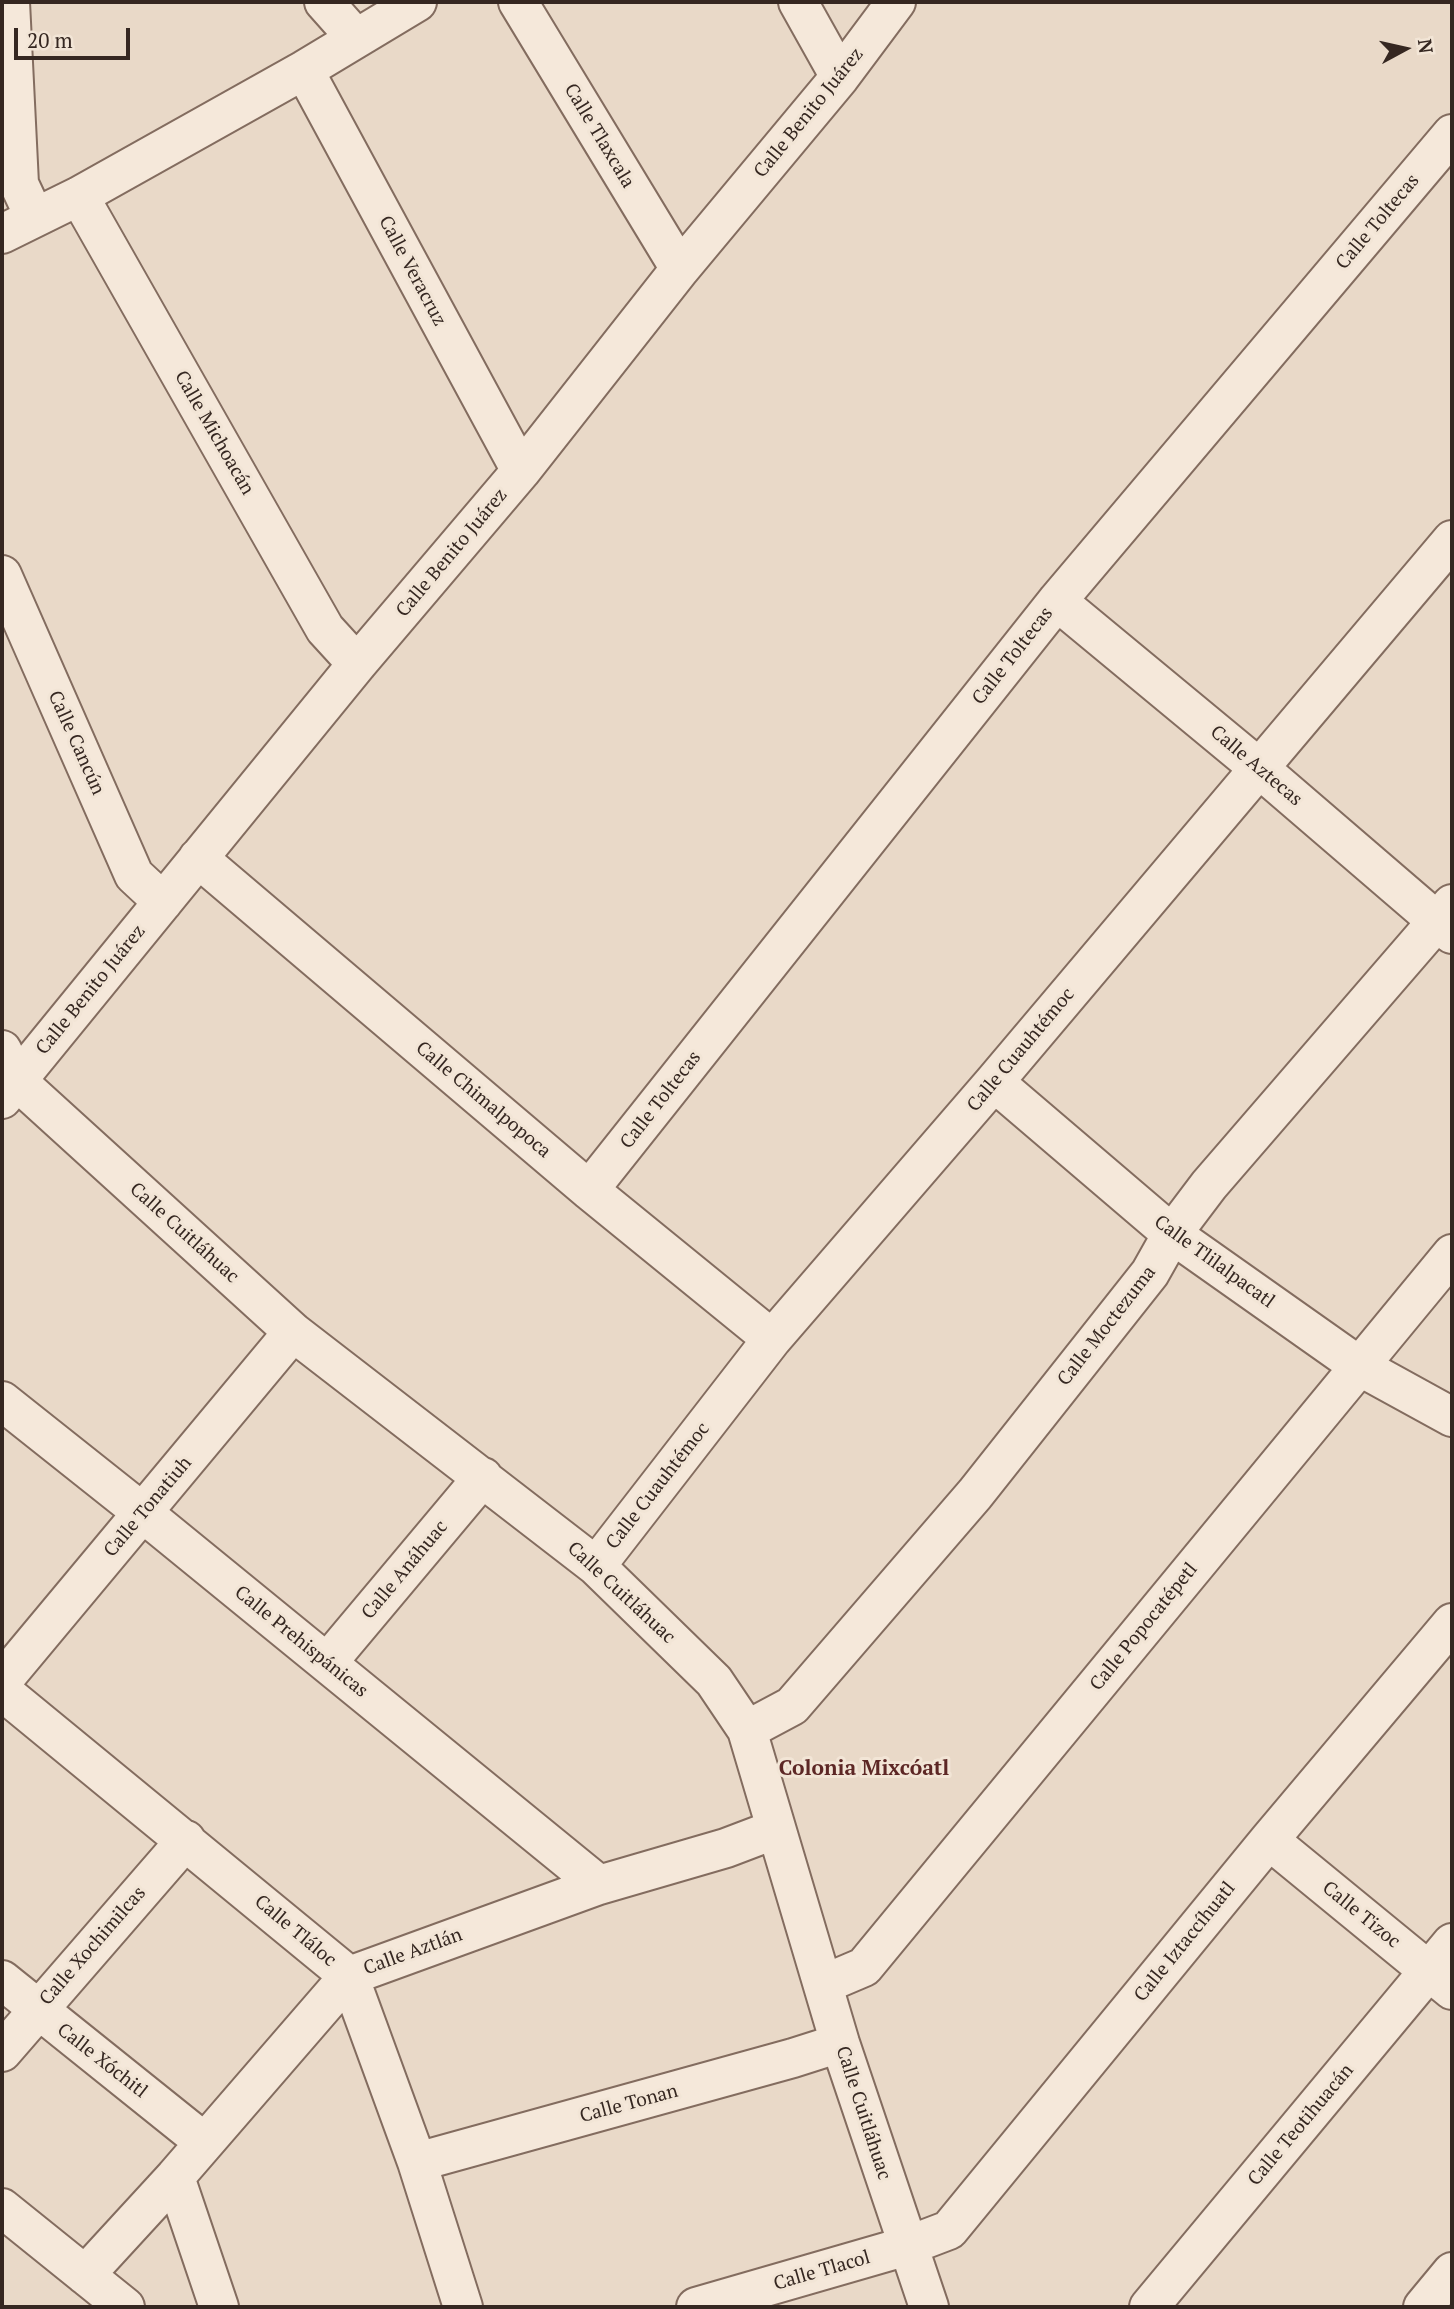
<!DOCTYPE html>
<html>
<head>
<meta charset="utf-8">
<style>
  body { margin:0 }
  #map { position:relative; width:1454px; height:2309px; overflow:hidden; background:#e9d9c8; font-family:"PT Serif",serif }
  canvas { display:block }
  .frame { position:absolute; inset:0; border:4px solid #352721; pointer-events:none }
  .north { position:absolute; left:1370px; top:14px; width:70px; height:70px; -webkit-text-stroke:5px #f2e5d6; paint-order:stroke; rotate:82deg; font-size:19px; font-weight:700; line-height:28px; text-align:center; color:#352721 }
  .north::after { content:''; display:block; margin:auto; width:24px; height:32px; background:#352721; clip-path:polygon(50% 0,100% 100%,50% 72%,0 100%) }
  .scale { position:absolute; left:14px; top:28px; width:116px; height:32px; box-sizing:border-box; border:4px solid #352721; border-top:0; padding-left:9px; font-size:21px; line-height:24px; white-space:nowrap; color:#352721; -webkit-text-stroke:5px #f2e5d6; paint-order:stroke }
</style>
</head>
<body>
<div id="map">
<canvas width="1454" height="2309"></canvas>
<div class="frame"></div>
<div class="north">N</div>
<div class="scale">20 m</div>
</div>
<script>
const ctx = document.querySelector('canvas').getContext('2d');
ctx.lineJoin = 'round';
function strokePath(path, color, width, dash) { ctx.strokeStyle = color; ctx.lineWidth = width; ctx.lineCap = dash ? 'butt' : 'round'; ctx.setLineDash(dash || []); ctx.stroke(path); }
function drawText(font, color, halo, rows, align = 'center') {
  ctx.font = font + ' "PT Serif",serif'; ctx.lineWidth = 6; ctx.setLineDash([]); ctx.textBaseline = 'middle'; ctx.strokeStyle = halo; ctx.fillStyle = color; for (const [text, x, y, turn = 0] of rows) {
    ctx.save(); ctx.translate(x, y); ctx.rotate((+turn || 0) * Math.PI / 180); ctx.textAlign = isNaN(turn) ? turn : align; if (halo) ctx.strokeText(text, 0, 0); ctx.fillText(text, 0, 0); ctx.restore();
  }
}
const minor = new Path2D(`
  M10,2L19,184L34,216
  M324,2L356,38
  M518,2L680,269
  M798,2L840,77
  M304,70L521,471
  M79,196L325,629L357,664
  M2,234L79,196L304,70L417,2
  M2,575L134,875L163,902
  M1057,601L1260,769L1452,934
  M198,858L589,1190L772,1339
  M2,1050L17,1081L293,1332L596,1566L714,1681L747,1730L840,2043L929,2307
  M994,1082L1172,1234L1359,1366L1452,1417
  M2,1099L357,664L521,471L680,269L840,77L896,2
  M589,1190L1057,601L1452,134
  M2,1401L143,1513L599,1885
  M596,1566L772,1339L994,1082L1452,540
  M327,1663L483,1477
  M2,1681L293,1332
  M2,1691L349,1976L417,2162L463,2307
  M747,1730L792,1706L975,1494L1150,1273L1172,1234L1209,1185L1452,904
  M1269,1840L1452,1990
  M2,1980L204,2142
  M824,1984L864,1967L1452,1254
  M2,2052L186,1840
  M417,2162L793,2058L840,2043
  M175,2177L219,2307
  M2,2208L125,2307
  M85,2275L175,2177L349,1976L599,1885L726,1848L776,1829
  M696,2307L907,2246L949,2230L1269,1840L1452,1623
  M1149,2307L1452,1943
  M1423,2307L1452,2272`);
strokePath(minor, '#836c5f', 42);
strokePath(minor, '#f5e8da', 38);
drawText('19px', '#352721', '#f2e5d6', [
  ["Calle Benito Juárez",809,113,-51],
  ["Calle Tlaxcala",599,136,59],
  ["Calle Toltecas",1378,222,-50],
  ["Calle Veracruz",412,271,62],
  ["Calle Michoacán",214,433,60],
  ["Calle Benito Juárez",452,553,-50],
  ["Calle Toltecas",1013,656,-52],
  ["Calle Cancún",76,743,66],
  ["Calle Aztecas",1256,766,40],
  ["Calle Benito Juárez",91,990,-51],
  ["Calle Cuauhtémoc",1021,1050,-50],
  ["Calle Chimalpopoca",483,1100,40],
  ["Calle Toltecas",661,1100,-52],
  ["Calle Cuitláhuac",184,1233,42],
  ["Calle Tlilalpacatl",1214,1262,36],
  ["Calle Moctezuma",1107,1326,-52],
  ["Calle Cuauhtémoc",658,1486,-52],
  ["Calle Tonatiuh",148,1507,-50],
  ["Calle Anáhuac",405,1570,-50],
  ["Calle Cuitláhuac",621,1593,43],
  ["Calle Popocatépetl",1144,1627,-51],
  ["Calle Prehispánicas",301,1642,39],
  ["Calle Tizoc",1361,1915,39],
  ["Calle Tláloc",295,1931,40],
  ["Calle Iztaccíhuatl",1185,1942,-51],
  ["Calle Xochimilcas",93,1946,-49],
  ["Calle Aztlán",413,1952,-20],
  ["Calle Xóchitl",102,2061,38],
  ["Calle Tonan",629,2104,-15],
  ["Calle Cuitláhuac",863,2113,72],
  ["Calle Teotihuacán",1301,2125,-50],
  ["Calle Tlacol",822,2271,-16]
]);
drawText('bold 21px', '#5d2725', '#f2e5d6', [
  ["Colonia Mixcóatl",864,1769]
]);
</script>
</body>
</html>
